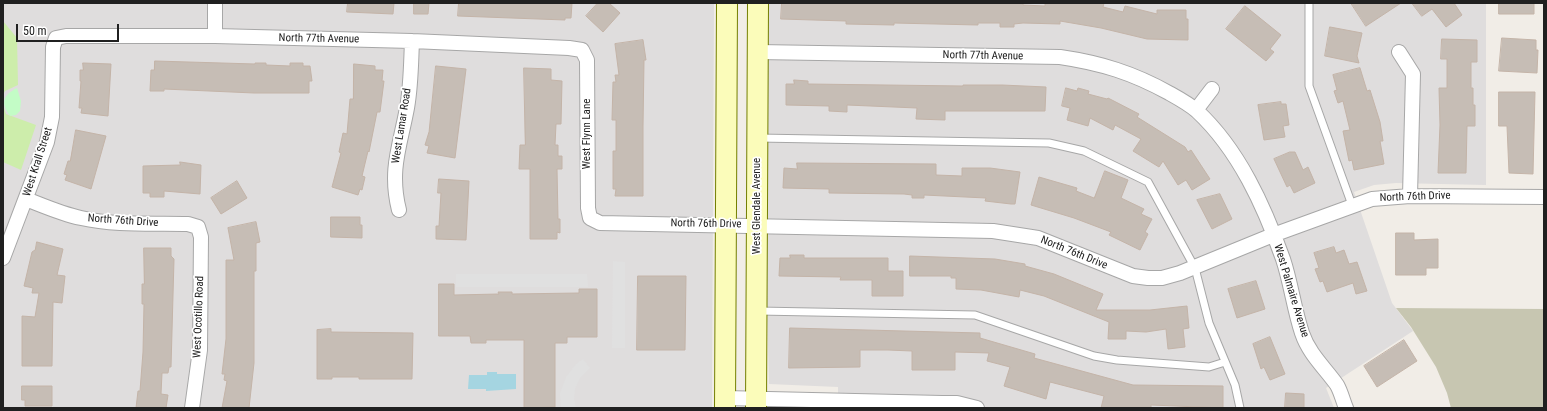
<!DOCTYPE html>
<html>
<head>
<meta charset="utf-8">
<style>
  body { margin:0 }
  #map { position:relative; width:1547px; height:411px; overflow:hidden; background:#f1ede7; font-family:"Roboto Condensed",sans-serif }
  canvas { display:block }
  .frame { position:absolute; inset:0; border:4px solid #202020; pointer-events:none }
  .scale { position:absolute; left:16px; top:24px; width:103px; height:18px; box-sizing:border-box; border:2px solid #202020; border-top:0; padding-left:5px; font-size:12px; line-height:14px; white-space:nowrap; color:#202020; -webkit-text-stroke:3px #fff; paint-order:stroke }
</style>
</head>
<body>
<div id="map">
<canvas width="1547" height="411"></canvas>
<div class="frame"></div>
<div class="scale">50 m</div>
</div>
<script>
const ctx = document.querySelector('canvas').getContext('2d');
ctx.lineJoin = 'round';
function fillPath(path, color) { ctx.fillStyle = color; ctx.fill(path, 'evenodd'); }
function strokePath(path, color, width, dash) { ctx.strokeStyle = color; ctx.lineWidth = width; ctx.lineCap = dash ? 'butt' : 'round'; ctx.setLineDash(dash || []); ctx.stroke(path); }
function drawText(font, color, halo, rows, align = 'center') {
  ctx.font = font + ' "Roboto Condensed",sans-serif'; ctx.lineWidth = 3.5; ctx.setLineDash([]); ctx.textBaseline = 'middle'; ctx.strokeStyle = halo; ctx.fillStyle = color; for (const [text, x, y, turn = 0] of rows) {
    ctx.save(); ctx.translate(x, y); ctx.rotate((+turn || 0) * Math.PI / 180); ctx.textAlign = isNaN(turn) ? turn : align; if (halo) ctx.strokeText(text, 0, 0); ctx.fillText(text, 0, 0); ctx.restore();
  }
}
fillPath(new Path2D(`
  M3,3H714L712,408H3Z
  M768,3H1486V185L1396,183L1374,185L1354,192L1392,303L1413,331L1326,388L1334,408H838V387L769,384L767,305Z`), '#dfdddd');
fillPath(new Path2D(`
  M1396,308L1544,309V408H1451L1447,393L1436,367L1411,327Z`), '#c7c6b1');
fillPath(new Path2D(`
  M3,21L17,38L18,85L5,91L3,95Z
  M3,105L6,114L36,125L21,170L3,162Z`), '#cdedab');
fillPath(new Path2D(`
  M17,88L21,101L20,111L16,115L10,116C0,103 3,95 17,88Z`), '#c3fcc6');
fillPath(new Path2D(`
  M613,261L625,262V348H612Z
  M456,274H587L588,287H456Z
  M583,359L590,368L580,378L575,389L574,399L576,408H561L560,393L566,377L576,364Z`), '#e0e0e0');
fillPath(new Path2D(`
  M487,372H497V374H516V389L486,391V389H468L469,375H487Z`), '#a5d5e1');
const building = new Path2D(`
  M348,3H394L393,14L347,12Z
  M414,3H429L428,14H414Z
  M459,3H572L571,18H565V20L458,16Z
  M598,3H609L620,13L603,32L586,16Z
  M782,3H1023V5L1045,6V3H1104L1103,7L1123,12L1125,6L1157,14V10H1186V19H1188V40L1147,39L1101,28L1060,21V24L1023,23L1014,24V27H1000V23H978V25L894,23V25L846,24V21L781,19Z
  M1351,3H1401L1366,26Z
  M1412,3H1454L1462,15L1446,27L1432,9L1422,16Z
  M1499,3H1534V14H1499Z
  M1245,6L1281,35L1270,49L1274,52L1266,61L1226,29Z
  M1330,27L1362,33L1357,56L1359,63L1325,56Z
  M1502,38L1536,40V50H1538L1537,73L1499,71Z
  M1442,39L1477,40V62H1471V88H1473V105H1475V126H1467L1466,173H1438L1440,125L1439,88H1447V59H1441Z
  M643,40L646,60H644L643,126V196H615L616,189H613V151H616V120H612L613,82H616L615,75H619L615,44Z
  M155,61L255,64V63H266V65L290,66V63H303V66H310L312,81H309V93H254L164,89V91H150L151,70H154Z
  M83,63L111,64L108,116L81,113L82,108H79L81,81H80V70H83Z
  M354,64L375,66V70H383L382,81H384L380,112H377L369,152L368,151L362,176L365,177L362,190L360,189L358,195L332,187L341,153L339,152L343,133L347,134L350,99H353Z
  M436,66L466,69L455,158L427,153L429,146L425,145L429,132Z
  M524,68L551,69V80L562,81L561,124H556L555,145H558V156H562V169H557L558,219H560V233L557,232V239H530V169H519L520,145H525Z
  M1360,68L1367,91L1370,90L1380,122L1383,141H1380L1384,164L1354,170L1352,160L1349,161L1343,131L1350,130L1343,101L1338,103L1334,91L1337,90L1333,75Z
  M794,80L808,81V84L963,86V85H1002L1046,87L1045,111H945V120L916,119L917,108L847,105V112L829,111V106L786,105V84H794Z
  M1066,88L1077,91L1078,88L1089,91L1088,94L1107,99L1108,98L1139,114L1137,117L1185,147L1188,152L1191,150L1210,179L1192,190L1186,180L1178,185L1163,161L1159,167L1133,151L1141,139L1115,125L1113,130L1090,118L1088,126L1067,120L1070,108L1062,106Z
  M1499,92H1535L1533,174L1509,173L1507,126H1499Z
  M1281,102V104H1286L1289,125L1283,126L1285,137L1264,140L1258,105Z
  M76,130L106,136L91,189L65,180L67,175L64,174L68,161H70Z
  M1290,152H1295L1303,170L1308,167L1315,183L1294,193L1290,185L1287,187L1274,159Z
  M180,162L201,165L200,194L164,191V197H150V193H143V166L180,165Z
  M797,163L936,164V175L962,176V168H990L1020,172L1015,204H1011L985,201L986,198L924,195V198H912V195L904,194L829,193V189L783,188L784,168L797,169Z
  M1105,171L1128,180L1121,198L1144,209L1141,214L1152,219L1145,232L1148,234L1140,250L1109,235L1111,232L1074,218L1031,205L1039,177L1077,188L1076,191L1094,198Z
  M439,179L469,181L466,240L436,239V226H439L441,193H438Z
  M237,181L247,198L221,214L211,198Z
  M1220,194L1232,219L1212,229L1197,200Z
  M331,217H360V225H362V238L331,237Z
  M256,222L260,242L256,243V271H254V363L249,408H222L227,381L224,380L225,374H222L226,339V260H234L228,228Z
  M1396,233H1414V240L1438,239V268H1426V275H1396Z
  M37,242L63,249L57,275L65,276L62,303L53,302L52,366H22V316L35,317L39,293H32L33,288L24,286L32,252L35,250Z
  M1334,247L1336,253L1344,250L1349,264L1357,262L1367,291L1356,294L1353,283L1327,292L1323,281L1320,282L1315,269L1319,268L1314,253Z
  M144,248H171V256L174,259L171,367H169L168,373H162L161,394L168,395L166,408H136L138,391H140L143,352L144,304H142V284H144Z
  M790,255H804V258H888V271H903V296H872V280H840L841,277L779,276L780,258H790Z
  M910,256L995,259L1025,264V266L1054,274L1103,294L1096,310H1150L1187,306L1189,328L1183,329L1185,347L1168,349L1166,329L1146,332L1126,331V339H1108L1109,322L1044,296L1020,290L1019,297L981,290L956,289V278H951V276H910Z
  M638,276H686L685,350H637Z
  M1256,281L1265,309L1237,318L1228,289Z
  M439,284H454V295L499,294L498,292H512V294L579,293V289H597V337H567V343H555V407L524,408V340H486V343H471L470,336H439Z
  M790,328L980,333V338L1035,354L1034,358L1133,385L1223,386V408L1151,405V408H1101L1104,396L1050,382L1046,399L1004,386L1010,367L987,361L989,353L955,352V370H912V351L888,350H860V367L789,368Z
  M331,329V332L413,333L412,379H359V377H332V379H317V330Z
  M1270,337L1285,374L1270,380L1264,367L1261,369L1253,344Z
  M1404,340L1417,361L1377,387L1364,366Z
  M22,386H52V406H25V400H22Z
  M1286,393L1304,394V408H1285Z`);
fillPath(building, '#c6bdb5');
strokePath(building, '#c4b4a8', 1);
const lane = new Path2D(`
  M1309,3V86L1352,205
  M758,138L1049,143L1084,151L1148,182L1195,268L1209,323L1235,385L1240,408
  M758,311L975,315L1094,356L1117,360L1209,367L1225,362`);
const street = new Path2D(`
  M215,36V3
  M758,52L1060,57C1101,63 1133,73 1169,93C1178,98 1189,104 1197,111C1239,150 1264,206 1283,259C1291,283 1294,309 1302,333C1309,354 1325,368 1337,385C1341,392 1343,401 1346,408
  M1399,52L1413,74L1410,196
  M1196,110L1212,89
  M26,199C44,206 62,214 81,218C116,226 153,223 188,224L198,227L201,237L200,350L192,408
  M399,210C389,170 400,146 407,108C411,86 411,63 412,41
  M3,258L47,142L52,117L53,47L56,38L66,36H215L412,41L569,48L582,50L587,60L588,208L590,218L600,223L993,231L1038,238L1133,276L1148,278H1162L1180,273L1273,235L1372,199L1410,196L1544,197
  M725,398L942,403H957L977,408`);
const secondary = new Path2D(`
  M725,408L727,3
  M756,408L758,3`);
strokePath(lane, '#a7a7a7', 9);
strokePath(street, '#a7a7a7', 16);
strokePath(secondary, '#747f00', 22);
strokePath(lane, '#fff', 7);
strokePath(street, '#fff', 14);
strokePath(secondary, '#fbfcba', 20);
drawText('11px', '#202020', '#fff', [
  ["North 77th Avenue",319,39,1],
  ["North 77th Avenue",983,56,1],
  ["West Lamar Road",402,126,-81],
  ["West Flynn Lane",587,134,-90],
  ["West Krall Street",38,162,-72],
  ["North 76th Drive",1415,197,-2],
  ["West Glendale Avenue",757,206,-90],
  ["North 76th Drive",123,221,4],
  ["North 76th Drive",706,224,1],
  ["North 76th Drive",1074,253,22],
  ["West Palmaire Avenue",1291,291,73],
  ["West Ocotillo Road",199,317,-88]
]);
</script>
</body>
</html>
